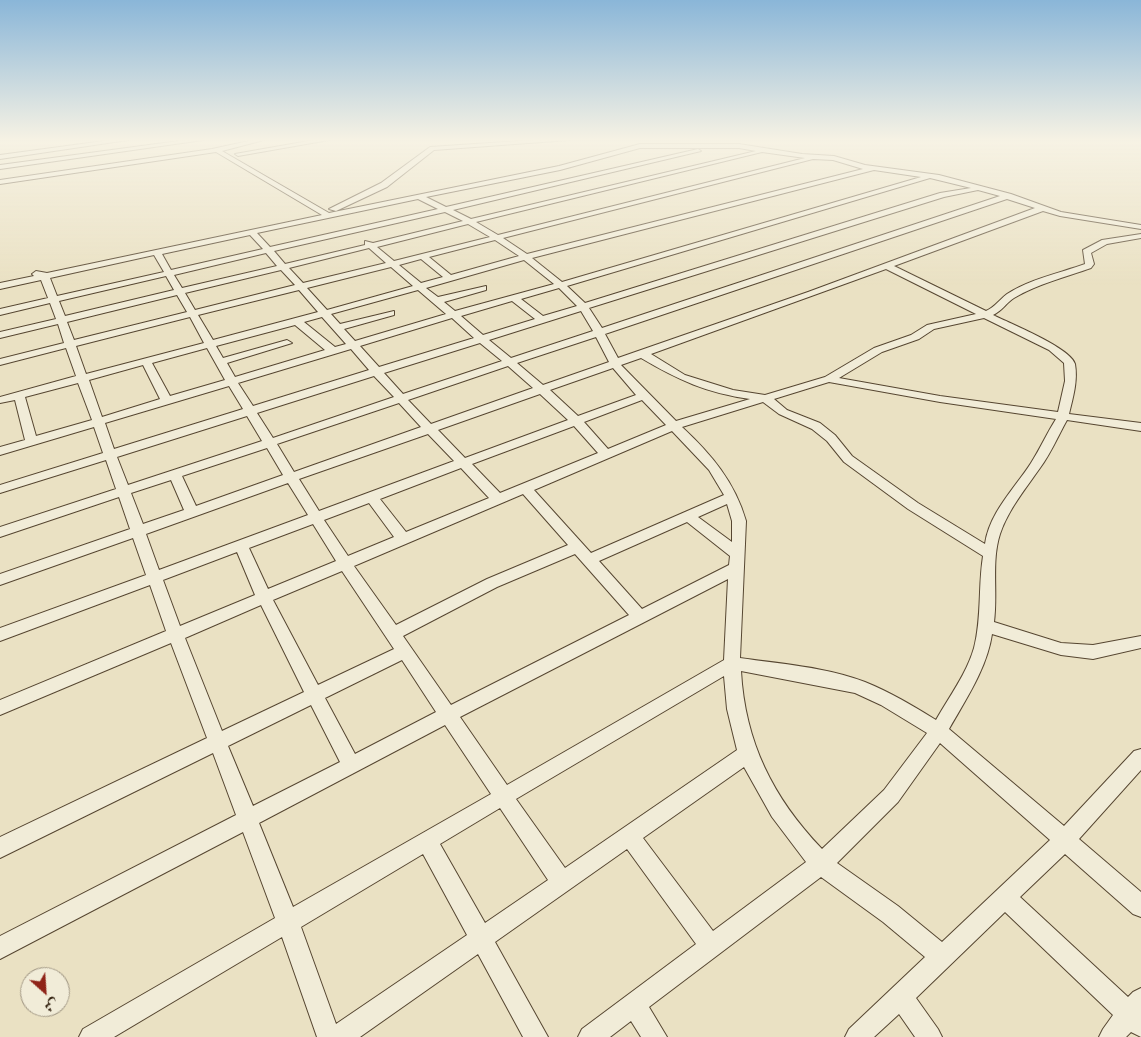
<!DOCTYPE html>
<html>
<head>
<meta charset="utf-8">
<style>
  body { margin:0 }
  #map { position:relative; width:1141px; height:1037px; overflow:hidden; background:#eae1c3; font-family:Alegreya,Amiri,serif }
  canvas { display:block }
  .north { position:absolute; left:20px; top:967px; width:50px; height:50px; box-sizing:border-box; background:#f1ecd8; border:1px solid #9f9582; border-radius:50%; rotate:154deg; font-size:14px; font-weight:700; line-height:20px; text-align:center; color:#241200 }
  .north::after { content:''; display:block; margin:auto; width:18px; height:22px; background:#8f2418; clip-path:polygon(50% 0,100% 100%,50% 72%,0 100%) }
</style>
</head>
<body>
<div id="map">
<canvas width="1141" height="1037"></canvas>
<div class="north">ش</div>
</div>
<script>
const ctx = document.querySelector('canvas').getContext('2d');
ctx.lineJoin = 'round';
function strokePath(path, color, width, dash) { ctx.strokeStyle = color; ctx.lineWidth = width; ctx.lineCap = dash ? 'butt' : 'round'; ctx.setLineDash(dash || []); ctx.stroke(path); }
function fillPath(path, color) { ctx.fillStyle = color; ctx.fill(path, 'evenodd'); }
const minor = new Path2D(`
  M111,140H128L0,159V155Z
  M186,140H203L0,169V165Z
  M253,140H264L222,151L329,213L559,166L640,144H739L802,154L834,156L865,165L939,175L1011,194L1061,212L1141,225V229L1060,216L1043,211L894,266L986,311C995,307 999,300 1007,294C1030,279 1060,273 1085,264L1083,250L1102,240L1141,234V238L1107,244L1091,253L1094,264L1091,268C1066,277 1037,284 1014,298C1006,303 1002,311 993,315C1009,323 1071,348 1075,364C1078,381 1073,397 1069,414L1141,423V431L1067,420C1058,436 1051,453 1040,468C1026,488 1008,510 1000,534C991,562 998,593 994,622L1061,643L1093,645L1141,636V648L1093,659L1061,655L992,634C987,668 966,699 949,729L1064,826L1134,751L1141,749V770L1079,839L1141,892V917L1133,914L1065,854L1020,897L1128,997L1133,992L1141,988V1037L1131,1032L1126,1037H1099L1103,1029L1113,1015L1005,912L916,998L938,1029L942,1037H915L899,1014L874,1037H845L849,1029L925,957L883,922L821,877L649,1007L667,1037H641L631,1021L610,1037H578L582,1029L696,944L627,849L495,942L548,1037H523L478,954L360,1037H317L282,937L114,1037H79L83,1029L275,918L243,832L0,959V936L236,815L213,753L0,858V837L207,738L171,643L0,715V700L166,631L150,585L0,641V628L146,575L133,538L0,585V574L130,529L119,497L0,537V527L116,489L106,460L0,493V485L103,453L94,427L0,455V447L25,440L15,400L0,403V397L76,376L66,348L0,365V359L64,343L58,324L0,338V332L56,319L50,303L0,315V309L48,298L41,280L0,289V283L34,276L32,274L36,271L47,273L322,215L216,152L0,184V180L212,149ZM640,148H739L756,151L471,219L453,210L701,151L698,149L446,207L426,197L560,170ZM762,152L805,158L498,235L476,222ZM813,159L833,160L863,169L527,254L503,238ZM874,170L921,177L562,282L532,258ZM930,178L971,188L940,193L585,303L567,286ZM978,190L1000,196L602,328L589,308L944,197ZM418,199L438,209L270,247L257,233ZM1007,199L1035,208L808,292L618,358L605,334ZM445,212L463,221L373,243L365,241V245L285,264L274,251ZM468,224L490,237L394,261L377,247ZM250,235L263,249L171,270L162,254ZM495,240L519,256L451,275L429,257ZM369,248L386,263L303,283L289,268ZM266,253L277,266L182,288L174,275ZM154,255L164,272L57,296L50,278ZM421,259L443,277L421,283L399,265ZM524,260L554,284L455,311L444,302L486,290V286L438,297L426,288ZM391,267L413,286L327,310L307,288ZM886,269L976,314L927,325L911,335L874,348L825,377L765,395L733,390L685,375L651,354ZM281,270L295,285L195,310L185,293ZM166,276L174,290L65,316L59,301ZM559,288L577,306L543,316L521,299ZM299,290L318,312L213,340L198,315ZM418,290L446,314L355,341L344,329L394,315V311L340,324L331,314ZM177,295L187,312L74,340L67,322ZM512,301L535,319L483,335L461,316ZM581,311L593,331L511,358L489,340ZM190,317L204,343L86,374L76,346ZM322,317L346,344L335,347L304,322ZM452,318L474,338L379,367L360,346ZM984,318L1049,350L1064,363L1065,381L1058,412L940,396L839,378L882,352L919,339L934,329ZM295,325L325,350L235,377L227,363L292,343L287,340L223,358L216,346ZM596,337L609,362L543,385L517,363ZM480,343L502,361L403,394L384,373ZM207,348L225,380L170,396L152,363ZM351,349L369,370L253,406L238,383ZM641,358C678,380 707,393 750,399L676,421L621,365ZM143,365L160,399L102,417L89,380ZM508,366L533,388L431,424L408,400ZM613,368L636,395L578,416L550,390ZM374,376L394,397L273,438L257,413ZM829,382L940,402L1056,419C1047,433 1040,449 1031,463C1015,488 989,513 985,544L918,503L852,456L835,435L820,423L787,410L774,399ZM78,383L92,420L36,436L25,397ZM229,386L243,409L114,449L105,423ZM540,394L568,420L465,458L438,430ZM642,400L666,425L608,449L584,422ZM763,402L779,414L812,429L827,441L844,462L908,509L983,556C978,587 982,617 974,648C967,673 949,697 936,720C913,706 890,692 865,682C826,667 781,664 740,658L746,521C735,482 711,454 682,427ZM399,403L421,427L294,472L277,444ZM247,416L262,441L128,485L117,457ZM574,426L598,453L500,493L472,464ZM672,431L709,470L724,495L591,553L534,490ZM428,434L454,461L319,511L299,479ZM267,448L283,475L196,506L182,476ZM461,468L489,498L406,532L380,499ZM171,480L184,510L143,524L131,493ZM288,483L308,515L159,570L146,534ZM523,494L568,545L487,579L396,625L354,566ZM369,503L394,537L348,556L324,520ZM727,504L732,521V542L698,517ZM687,522L730,556L729,565L642,609L599,561ZM313,524L336,561L268,589L249,548ZM237,552L255,595L180,626L163,580ZM575,554L629,615L451,705L403,636L497,587ZM342,571L394,649L318,685L273,600ZM728,579L724,660L507,785L460,717ZM261,605L304,692L222,731L185,638ZM402,660L436,712L355,754L325,698ZM741,671L855,693L881,705L927,733L884,790L822,849C773,798 745,742 741,671ZM724,676L727,709L737,750L565,868L516,799ZM311,705L340,762L253,806L228,746ZM445,725L491,794L293,907L259,823ZM940,743L1050,840L942,942L898,906L837,863L898,802ZM744,767L772,817L806,862L713,931L643,838ZM500,808L548,880L485,923L440,844ZM423,854L467,935L336,1024L301,927Z
  M314,140H329L238,156L235,154Z
  M534,140H569L434,150L387,187L336,211L329,209L381,183L430,147Z`);
strokePath(minor, '#564631', 2);
fillPath(minor, '#f1ecd8');
const sky = ctx.createLinearGradient(0, 0, 0, 285);
sky.addColorStop(0, '#8ab6d8');
sky.addColorStop(0.49, '#f6f2e4');
sky.addColorStop(1, '#f6f2e400');
ctx.fillStyle = sky;
ctx.fillRect(0, 0, 1141, 285);
</script>
</body>
</html>
